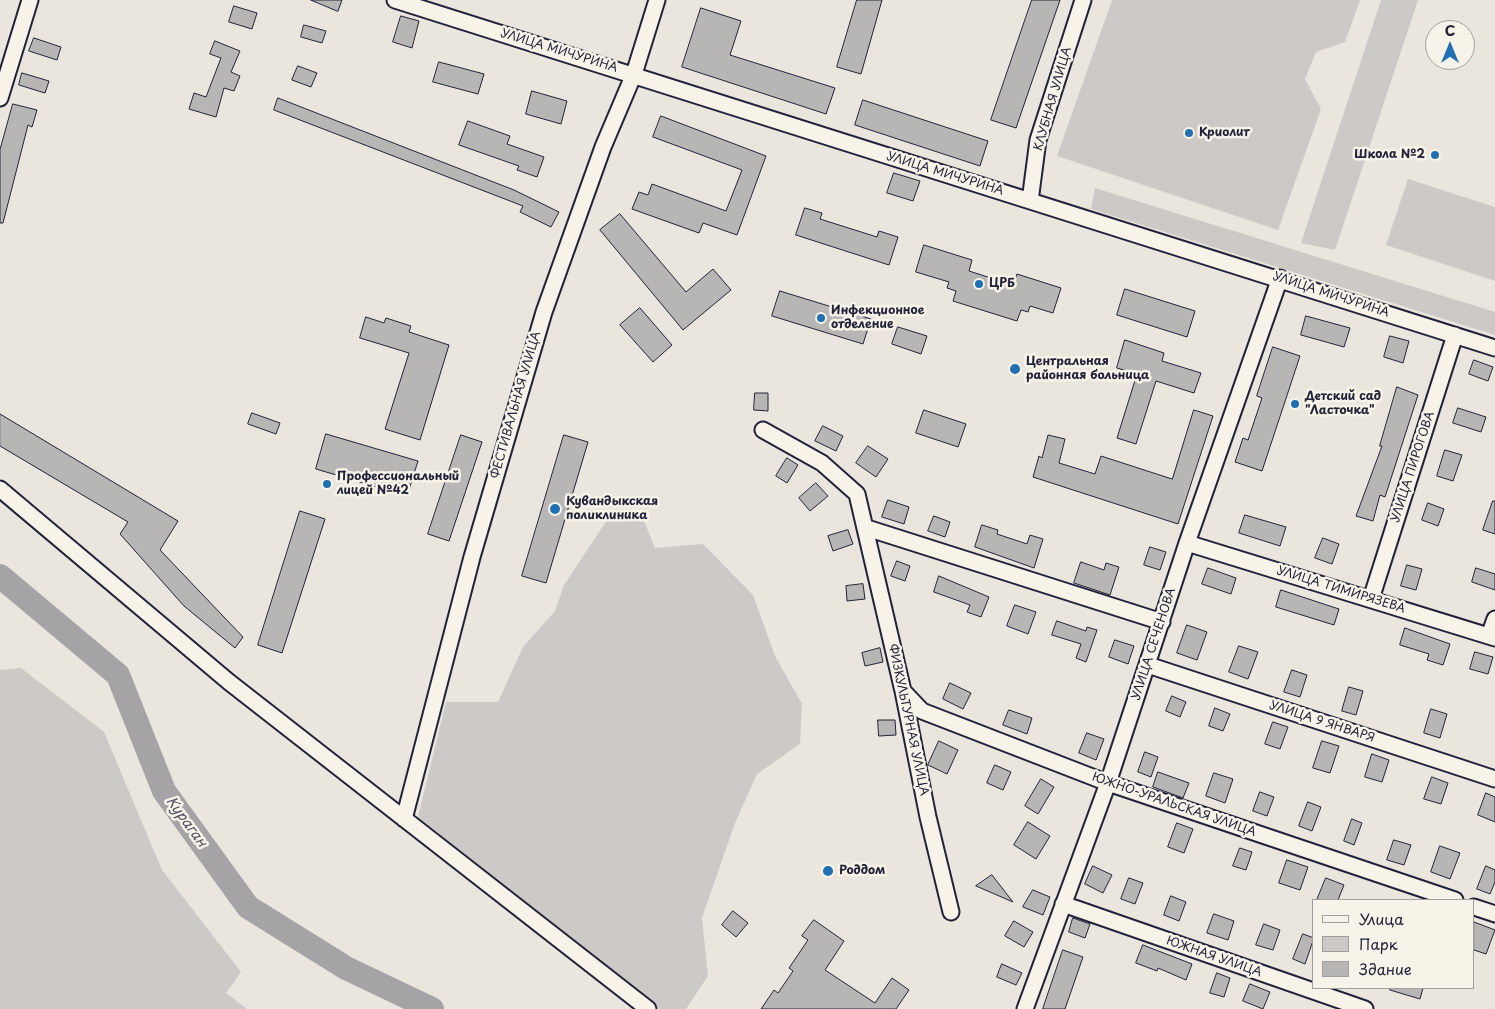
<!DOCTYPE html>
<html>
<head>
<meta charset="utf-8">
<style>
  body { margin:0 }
  #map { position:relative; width:1495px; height:1009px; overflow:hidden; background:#eae6de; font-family:"Playpen Sans",sans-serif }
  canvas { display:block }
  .legend { position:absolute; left:1312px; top:899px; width:162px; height:90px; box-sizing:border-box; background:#f7f3e8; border:1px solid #a29fa3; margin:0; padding:6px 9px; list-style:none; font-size:15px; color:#22223b }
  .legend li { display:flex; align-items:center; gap:10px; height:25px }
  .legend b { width:25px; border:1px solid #a29fa3 }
  .north { position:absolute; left:1425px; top:20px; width:50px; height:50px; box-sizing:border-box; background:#f7f3e8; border:1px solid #a29fa3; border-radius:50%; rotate:0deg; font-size:14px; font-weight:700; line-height:20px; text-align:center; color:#22223b }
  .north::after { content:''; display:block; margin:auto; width:18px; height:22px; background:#1f6fb2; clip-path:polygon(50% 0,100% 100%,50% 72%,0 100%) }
</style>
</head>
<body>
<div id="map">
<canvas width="1495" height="1009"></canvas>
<ul class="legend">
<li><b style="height:6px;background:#f7f3e8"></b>Улица</li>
<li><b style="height:14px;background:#cdc9c6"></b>Парк</li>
<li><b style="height:14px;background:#b8b6b5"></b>Здание</li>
</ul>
<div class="north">С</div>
</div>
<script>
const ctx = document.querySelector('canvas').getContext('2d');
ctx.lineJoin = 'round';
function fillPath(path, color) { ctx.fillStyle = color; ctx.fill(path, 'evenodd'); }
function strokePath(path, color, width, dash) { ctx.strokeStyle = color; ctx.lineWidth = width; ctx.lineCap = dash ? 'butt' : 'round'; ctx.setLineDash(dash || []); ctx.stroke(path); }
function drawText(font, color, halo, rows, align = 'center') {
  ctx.font = font + ' "Playpen Sans",sans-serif'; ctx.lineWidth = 5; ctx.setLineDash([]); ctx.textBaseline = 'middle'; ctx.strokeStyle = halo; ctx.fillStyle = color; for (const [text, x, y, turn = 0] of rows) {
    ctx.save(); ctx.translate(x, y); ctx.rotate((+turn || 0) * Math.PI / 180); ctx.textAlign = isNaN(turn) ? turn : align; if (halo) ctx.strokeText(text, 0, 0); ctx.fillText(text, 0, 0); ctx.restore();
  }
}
fillPath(new Path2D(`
  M1112,0H1360L1345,42L1316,52L1305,79L1321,109L1278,230L1057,156Z
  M1381,0H1418L1335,250L1301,243Z
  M1408,179L1495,207V281L1386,245Z
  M1095,188L1495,312V335L1091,209Z
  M642,516L655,548L703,544L753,595L775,656L802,704L800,744L757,774L735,823L702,918L708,976L686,1009H660L418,817L446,702H498L523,647L555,611L564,585L607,520Z
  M21,668L104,732L162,870L241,972L226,993L247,1009H0V670Z`), '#cdc9c6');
strokePath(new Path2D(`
  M0,576L118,675L164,791L248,907L346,968L432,1009`), '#a6a3a6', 24);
const building = new Path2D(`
  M311,0H342L338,11Z
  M857,0H882L861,74L837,67Z
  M1032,0H1060L1016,128L991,120Z
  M234,6L257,13L252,29L229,22Z
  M701,8L741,21L730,55L835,88L826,114L682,67Z
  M401,16L419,21L412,48L393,42Z
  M304,25L326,31L322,43L301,37Z
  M34,38L61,47L57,60L29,51Z
  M215,41L240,51L231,72L240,76L234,91L224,88L216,117L189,109L194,93L206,97L221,58L210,54Z
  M439,62L484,74L478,94L433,82Z
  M298,66L317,73L311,87L292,80Z
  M22,73L49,81L45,93L19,85Z
  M532,91L567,101L561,124L526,114Z
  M278,98L514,190L559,212L551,227L520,212L523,206L274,110Z
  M863,100L988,141L980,166L855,125Z
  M13,104L37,110L32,127L28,125L3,223H0V150Z
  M661,116L766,156L737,235L703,223L699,233L632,209L639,192L648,195L652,184L726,211L742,170L653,137Z
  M468,121L510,136L507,144L544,157L537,177L517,170L519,166L459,145Z
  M894,173L920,181L913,201L887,193Z
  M805,208L822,213L820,219L877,237L879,231L898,237L889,265L796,235Z
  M620,214L686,292L713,269L731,290L683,330L600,230Z
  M924,245L972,260L969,271L1013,285L1017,274L1061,288L1053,313L1030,306L1028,312L1021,310L1017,321L953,301L956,291L947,288L949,282L916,272Z
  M1125,289L1195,311L1187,337L1117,315Z
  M780,291L871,319L863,344L772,316Z
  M640,308L672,345L653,362L620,325Z
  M1306,316L1350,328L1344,347L1301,335Z
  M366,317L384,323L386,318L411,326L409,332L449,345L420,440L385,429L409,353L360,338Z
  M898,327L927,336L921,354L892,344Z
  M1390,336L1409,341L1403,363L1384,357Z
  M1125,340L1164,353L1162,361L1201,373L1194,393L1156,381L1136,444L1117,438L1137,374L1117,368Z
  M1273,347L1300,356L1262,471L1235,462L1243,438L1248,440L1262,398L1257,396Z
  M1474,360L1493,367L1488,381L1469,374Z
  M1397,387L1418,395L1385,497L1380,495L1373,521L1356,516L1382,446H1380Z
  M755,393H768V411L754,410Z
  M1458,408L1486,417L1481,432L1453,423Z
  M924,410L966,424L958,447L916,433Z
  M1194,410L1213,416L1178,524L1033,477L1039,456L1042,458L1048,435L1065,439L1059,463L1095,474L1101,456L1172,479Z
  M252,413L280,423L276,434L248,424Z
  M0,414L178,521L160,550L243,637L235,648L184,606L120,534L128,522L0,446Z
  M823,426L843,436L836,451L815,441Z
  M326,434L418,461L407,496L316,469Z
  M461,435L482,442L449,541L428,534Z
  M564,435L588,442L546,583L522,576Z
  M868,446L888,459L876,477L856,463Z
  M1445,450L1462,455L1453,481L1437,476Z
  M787,458L798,465L787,483L776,476Z
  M816,483L828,496L810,511L799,498Z
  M888,500L909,507L904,524L882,517Z
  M1493,501H1495V534L1483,530Z
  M1428,503L1444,509L1438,526L1422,520Z
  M300,511L325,519L282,653L258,645Z
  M1245,515L1286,527L1280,546L1239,533Z
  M934,516L950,522L945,537L928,531Z
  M982,525L998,530L997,534L1027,544L1030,535L1043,539L1034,568L975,547Z
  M848,530L853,544L833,551L828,536Z
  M1323,538L1339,544L1332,564L1315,558Z
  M1150,547L1166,552L1160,570L1144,565Z
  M897,561L910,566L905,581L891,576Z
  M1081,562L1104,570L1106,563L1119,567L1110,595L1074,583Z
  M1407,565L1422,569L1416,590L1401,586Z
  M1208,568L1236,578L1231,594L1202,584Z
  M1476,568L1495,574V590L1472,582Z
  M939,576L989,597L981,617L967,612L970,605L934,592Z
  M863,584L865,599L847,601L846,586Z
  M1281,590L1339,609L1334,625L1276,607Z
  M1015,605L1036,612L1028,634L1007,626Z
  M1057,621L1086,631L1087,627L1097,630L1086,662L1076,658L1081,644L1052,635Z
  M1187,625L1207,632L1197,660L1177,653Z
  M1405,628L1450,644L1443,665L1427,660L1429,654L1400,645Z
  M1115,640L1134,646L1128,664L1109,657Z
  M1239,646L1258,652L1248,679L1229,672Z
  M880,648L883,662L865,666L862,653Z
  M1475,652L1493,657L1488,674L1470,669Z
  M1292,670L1307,675L1300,697L1284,692Z
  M950,683L971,693L963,709L943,699Z
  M1349,687L1363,691L1356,715L1342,711Z
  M1172,696L1186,702L1180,717L1166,711Z
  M1215,708L1230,714L1223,731L1209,726Z
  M1431,709L1447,714L1440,738L1424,733Z
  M1009,710L1032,718L1027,734L1003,725Z
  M878,720H895L896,735L879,736Z
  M1273,722L1288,727L1280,749L1265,744Z
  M1087,733L1104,739L1096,760L1079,753Z
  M939,741L958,750L947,774L928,765Z
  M1322,741L1339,746L1330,773L1313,768Z
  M1145,752L1158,757L1151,777L1138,772Z
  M1372,754L1389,760L1382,782L1365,777Z
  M995,765L1011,772L1003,790L987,783Z
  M1158,772L1189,783L1183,798L1153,787Z
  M1214,773L1233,779L1225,803L1206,796Z
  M1432,777L1448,783L1441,804L1424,799Z
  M1041,779L1054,787L1038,814L1025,806Z
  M1260,792L1274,797L1267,816L1253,811Z
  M1486,793L1495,797V822L1478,815Z
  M1308,802L1321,807L1312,831L1299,826Z
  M1352,819L1362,823L1354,845L1344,841Z
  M1028,822L1050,836L1036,859L1014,845Z
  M1177,823L1193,829L1184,853L1168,847Z
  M1394,840L1411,845L1404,865L1387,860Z
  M1440,846L1460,853L1450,879L1431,872Z
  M1240,848L1252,852L1246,870L1233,866Z
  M1287,860L1308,867L1300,890L1279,883Z
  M1093,866L1112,875L1103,893L1085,884Z
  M1486,866L1495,870V882L1490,894L1477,889Z
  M992,875L1013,902L976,886Z
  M1129,878L1143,883L1135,904L1121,899Z
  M1326,878L1344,885L1338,900H1317Z
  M1033,890L1050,897L1043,915L1023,907Z
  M1171,896L1186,902L1179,921L1164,915Z
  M733,911L748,923L736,937L722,925Z
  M1214,914L1234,921L1228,940L1207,933Z
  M1073,918L1090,924L1085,938L1069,932Z
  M814,920L844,941L825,970L875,1003L892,978L909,990L896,1009H761L774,990L778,993L793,971L789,968L808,940L802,936Z
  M1014,921L1033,932L1024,947L1005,936Z
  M1474,922L1495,930L1486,954L1474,950Z
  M1264,924L1280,930L1273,950L1256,945Z
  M1303,934L1314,938L1305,964L1293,959Z
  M1143,945L1192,964L1186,980L1158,968L1157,971L1136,963Z
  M1063,950L1083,957L1065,1009H1043Z
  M1002,964L1022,973L1016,985L997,977Z
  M1217,973L1230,978L1224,997L1210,993Z
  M1250,984L1270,992L1263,1009L1243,1001Z
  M1391,988H1423L1420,999L1390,990Z`);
fillPath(building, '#b8b6b5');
strokePath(building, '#22223b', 1);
const minor = new Path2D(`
  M395,0L1495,348
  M0,98L30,0
  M1030,201L1038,140L1083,0
  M763,430L822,463L857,494L903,691L928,817L951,912
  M0,489L229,682L648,1009
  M867,528L1162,622
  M1187,543L1495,638
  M1371,599L1455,335
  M1489,636L1495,619
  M1148,665L1495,779
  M903,691L922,711L1108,783L1455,900
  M404,819L472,557L544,312L603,147L634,74L657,0
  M1063,904L1365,1009
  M1474,907L1495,914
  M1025,1009L1108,783L1187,543L1280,278`);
strokePath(minor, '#22223b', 19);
strokePath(minor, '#f7f3e8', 15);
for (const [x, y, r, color] of [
  [1189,133,5,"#1f6fb2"],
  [1435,155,5,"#1f6fb2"],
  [979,284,5,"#1f6fb2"],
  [821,318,5,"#1f6fb2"],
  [1015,369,6,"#1f6fb2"],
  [1295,404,5,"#1f6fb2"],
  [327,484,5,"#1f6fb2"],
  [555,509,6,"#1f6fb2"],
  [828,871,6,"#1f6fb2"]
]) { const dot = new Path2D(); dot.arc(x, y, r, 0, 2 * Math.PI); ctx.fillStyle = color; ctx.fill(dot); strokePath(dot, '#f7f3e8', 2); }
drawText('12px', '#22223b', '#f7f3e8', [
  ["УЛИЦА МИЧУРИНА",559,51,17],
  ["КЛУБНАЯ УЛИЦА",1053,99,-74],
  ["УЛИЦА МИЧУРИНА",945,174,17],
  ["УЛИЦА МИЧУРИНА",1331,295,18],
  ["ФЕСТИВАЛЬНАЯ УЛИЦА",516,405,-74],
  ["УЛИЦА ПИРОГОВА",1413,467,-72],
  ["УЛИЦА ТИМИРЯЗЕВА",1341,590,17],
  ["УЛИЦА СЕЧЕНОВА",1154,644,-72],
  ["ФИЗКУЛЬТУРНАЯ УЛИЦА",908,720,78],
  ["УЛИЦА 9 ЯНВАРЯ",1322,722,18],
  ["ЮЖНО-УРАЛЬСКАЯ УЛИЦА",1174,805,19],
  ["ЮЖНАЯ УЛИЦА",1214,957,19]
]);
drawText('bold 12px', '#22223b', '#f7f3e8', [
  ["Криолит",1199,133],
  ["Школа №2",1425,155,"right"],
  ["ЦРБ",989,284],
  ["Инфекционное",831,311],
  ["отделение",831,325],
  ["Центральная",1026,362],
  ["районная больница",1026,376],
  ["Детский сад",1305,397],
  ["\"Ласточка\"",1305,411],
  ["Профессиональный",337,477],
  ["лицей №42",337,491],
  ["Кувандыкская",566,502],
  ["поликлиника",566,516],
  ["Роддом",839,871]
], 'left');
drawText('italic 14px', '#504f60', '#f7f3e8', [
  ["Кураган",186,822,54]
]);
</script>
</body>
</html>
